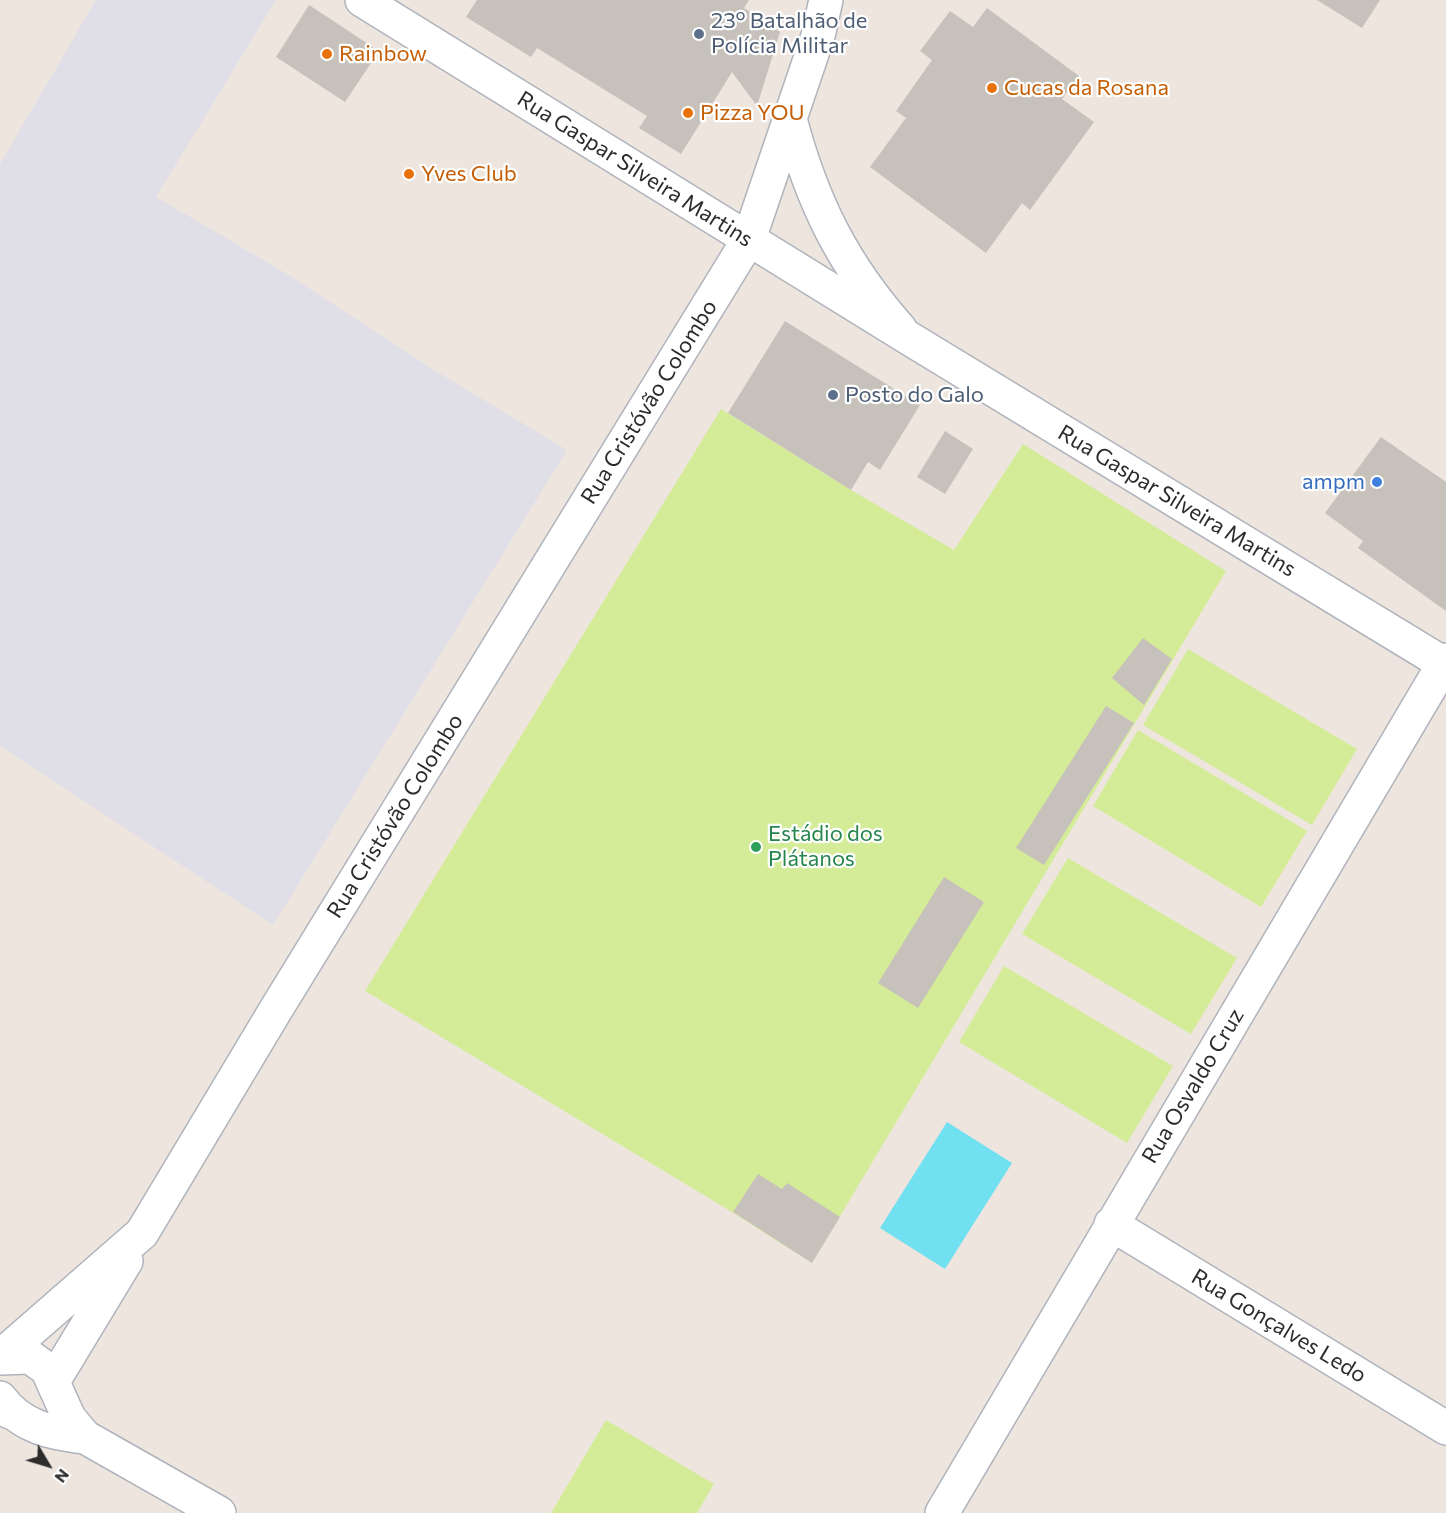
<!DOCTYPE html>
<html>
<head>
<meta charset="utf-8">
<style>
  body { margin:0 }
  #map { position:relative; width:1446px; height:1513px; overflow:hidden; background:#eee5df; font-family:Commissioner,sans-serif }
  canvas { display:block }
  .north { position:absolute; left:18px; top:1435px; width:60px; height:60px; -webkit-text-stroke:4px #fff; paint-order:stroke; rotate:128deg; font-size:16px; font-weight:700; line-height:24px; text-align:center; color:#2c2c2c }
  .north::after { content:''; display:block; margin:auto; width:21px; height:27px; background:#2c2c2c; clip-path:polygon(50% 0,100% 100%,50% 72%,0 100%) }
</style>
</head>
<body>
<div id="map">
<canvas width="1446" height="1513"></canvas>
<div class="north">N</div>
</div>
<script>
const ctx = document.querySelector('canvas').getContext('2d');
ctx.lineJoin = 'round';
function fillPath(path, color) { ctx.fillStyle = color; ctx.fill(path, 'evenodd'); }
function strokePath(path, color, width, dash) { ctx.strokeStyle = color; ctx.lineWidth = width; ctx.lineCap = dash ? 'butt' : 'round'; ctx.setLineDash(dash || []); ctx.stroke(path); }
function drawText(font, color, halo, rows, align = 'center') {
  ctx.font = font + ' Commissioner,sans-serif'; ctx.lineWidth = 4.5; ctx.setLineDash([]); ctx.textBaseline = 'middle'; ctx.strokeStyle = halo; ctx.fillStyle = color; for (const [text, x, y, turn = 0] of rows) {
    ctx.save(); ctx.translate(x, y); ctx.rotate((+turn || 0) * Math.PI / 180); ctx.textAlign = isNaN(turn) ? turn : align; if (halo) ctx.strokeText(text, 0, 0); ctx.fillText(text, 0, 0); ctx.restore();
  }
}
fillPath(new Path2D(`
  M96,0H276L156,197L287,274L434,370L567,450L273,925L0,746V164Z`), '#e0dfe7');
fillPath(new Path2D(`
  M721,409L851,490L954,550L1023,444L1226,571L812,1263L727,1209L365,991Z
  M1188,649L1357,749L1312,825L1143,725Z
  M1138,730L1307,831L1261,907L1093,806Z
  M1068,858L1237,958L1191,1034L1022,934Z
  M1004,966L1173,1066L1127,1143L959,1042Z
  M606,1420L714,1484L697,1513H551Z`), '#d4ec97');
fillPath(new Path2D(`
  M947,1122L1012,1163L945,1269L880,1228Z`), '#71e0f1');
fillPath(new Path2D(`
  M477,0H749L744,8L780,32L757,106L732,72L681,154L639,128L647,116L537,48L531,57L466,17Z
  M1317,0H1380L1362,28Z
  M309,5L379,51L345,102L276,57Z
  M987,8L1079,76L1062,99L1094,122L1030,210L1022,203L986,253L870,167L906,118L896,111L932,60L920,51L950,11L973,27Z
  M785,321L920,405L880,470L868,462L851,490L728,413Z
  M945,431L973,449L945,494L917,477Z
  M1381,437L1446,482V611L1358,548L1363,541L1325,513Z
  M1143,638L1172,659L1144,705L1112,678Z
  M1106,706L1134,723L1044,865L1016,848Z
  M944,877L984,902L918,1008L878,983Z
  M758,1174L782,1189L787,1183L840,1217L812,1263L733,1212Z`), '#c6c1ba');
const minor = new Path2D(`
  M1111,1224L1446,1428
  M0,1358L30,1357L47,1369L69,1418L85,1437L219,1513
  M0,1398C21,1427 51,1433 85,1437
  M942,1513L1446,660`);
const tertiary = new Path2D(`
  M790,119C812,202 843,265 900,329
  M0,1357L142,1233L275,1011L749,239L818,36L826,0
  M54,1380L126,1261
  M0,1407L10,1412`);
const secondary = new Path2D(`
  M362,0L907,337L1446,665`);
strokePath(minor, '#afb3bc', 36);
strokePath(tertiary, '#afb3bc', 36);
strokePath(secondary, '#afb3bc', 36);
strokePath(minor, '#fff', 33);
strokePath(tertiary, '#fff', 33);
strokePath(secondary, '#fff', 33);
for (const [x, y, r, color] of [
  [699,34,6,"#5c6f8a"],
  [327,54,6,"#e8710a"],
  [992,88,6,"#e8710a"],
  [688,113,6,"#e8710a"],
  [409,174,6,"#e8710a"],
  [833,395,6,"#5c6f8a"],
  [1377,482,6,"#3f7fe0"],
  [756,847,6,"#2e9e5b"]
]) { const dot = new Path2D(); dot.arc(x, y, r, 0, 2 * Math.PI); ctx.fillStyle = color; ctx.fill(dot); strokePath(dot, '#fff', 2); }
drawText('22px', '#4e5e75', '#fff', [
  ["23º Batalhão de",711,21],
  ["Polícia Militar",711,46],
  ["Posto do Galo",845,395]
], 'left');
drawText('22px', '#c56008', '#fff', [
  ["Rainbow",339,54],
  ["Cucas da Rosana",1004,88],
  ["Pizza YOU",700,113],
  ["Yves Club",421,174]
], 'left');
drawText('22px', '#2c2c2c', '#fff', [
  ["Rua Gaspar Silveira Martins",635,169,32],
  ["Rua Cristóvão Colombo",649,402,-58],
  ["Rua Gaspar Silveira Martins",1177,501,31],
  ["Rua Cristóvão Colombo",395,816,-58],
  ["Rua Osvaldo Cruz",1193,1086,-59],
  ["Rua Gonçalves Ledo",1279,1326,31]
]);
drawText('22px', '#366cbe', '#fff', [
  ["ampm",1365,482]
], 'right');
drawText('22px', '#27864d', '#fff', [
  ["Estádio dos",768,834],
  ["Plátanos",768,859]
], 'left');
</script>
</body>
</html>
